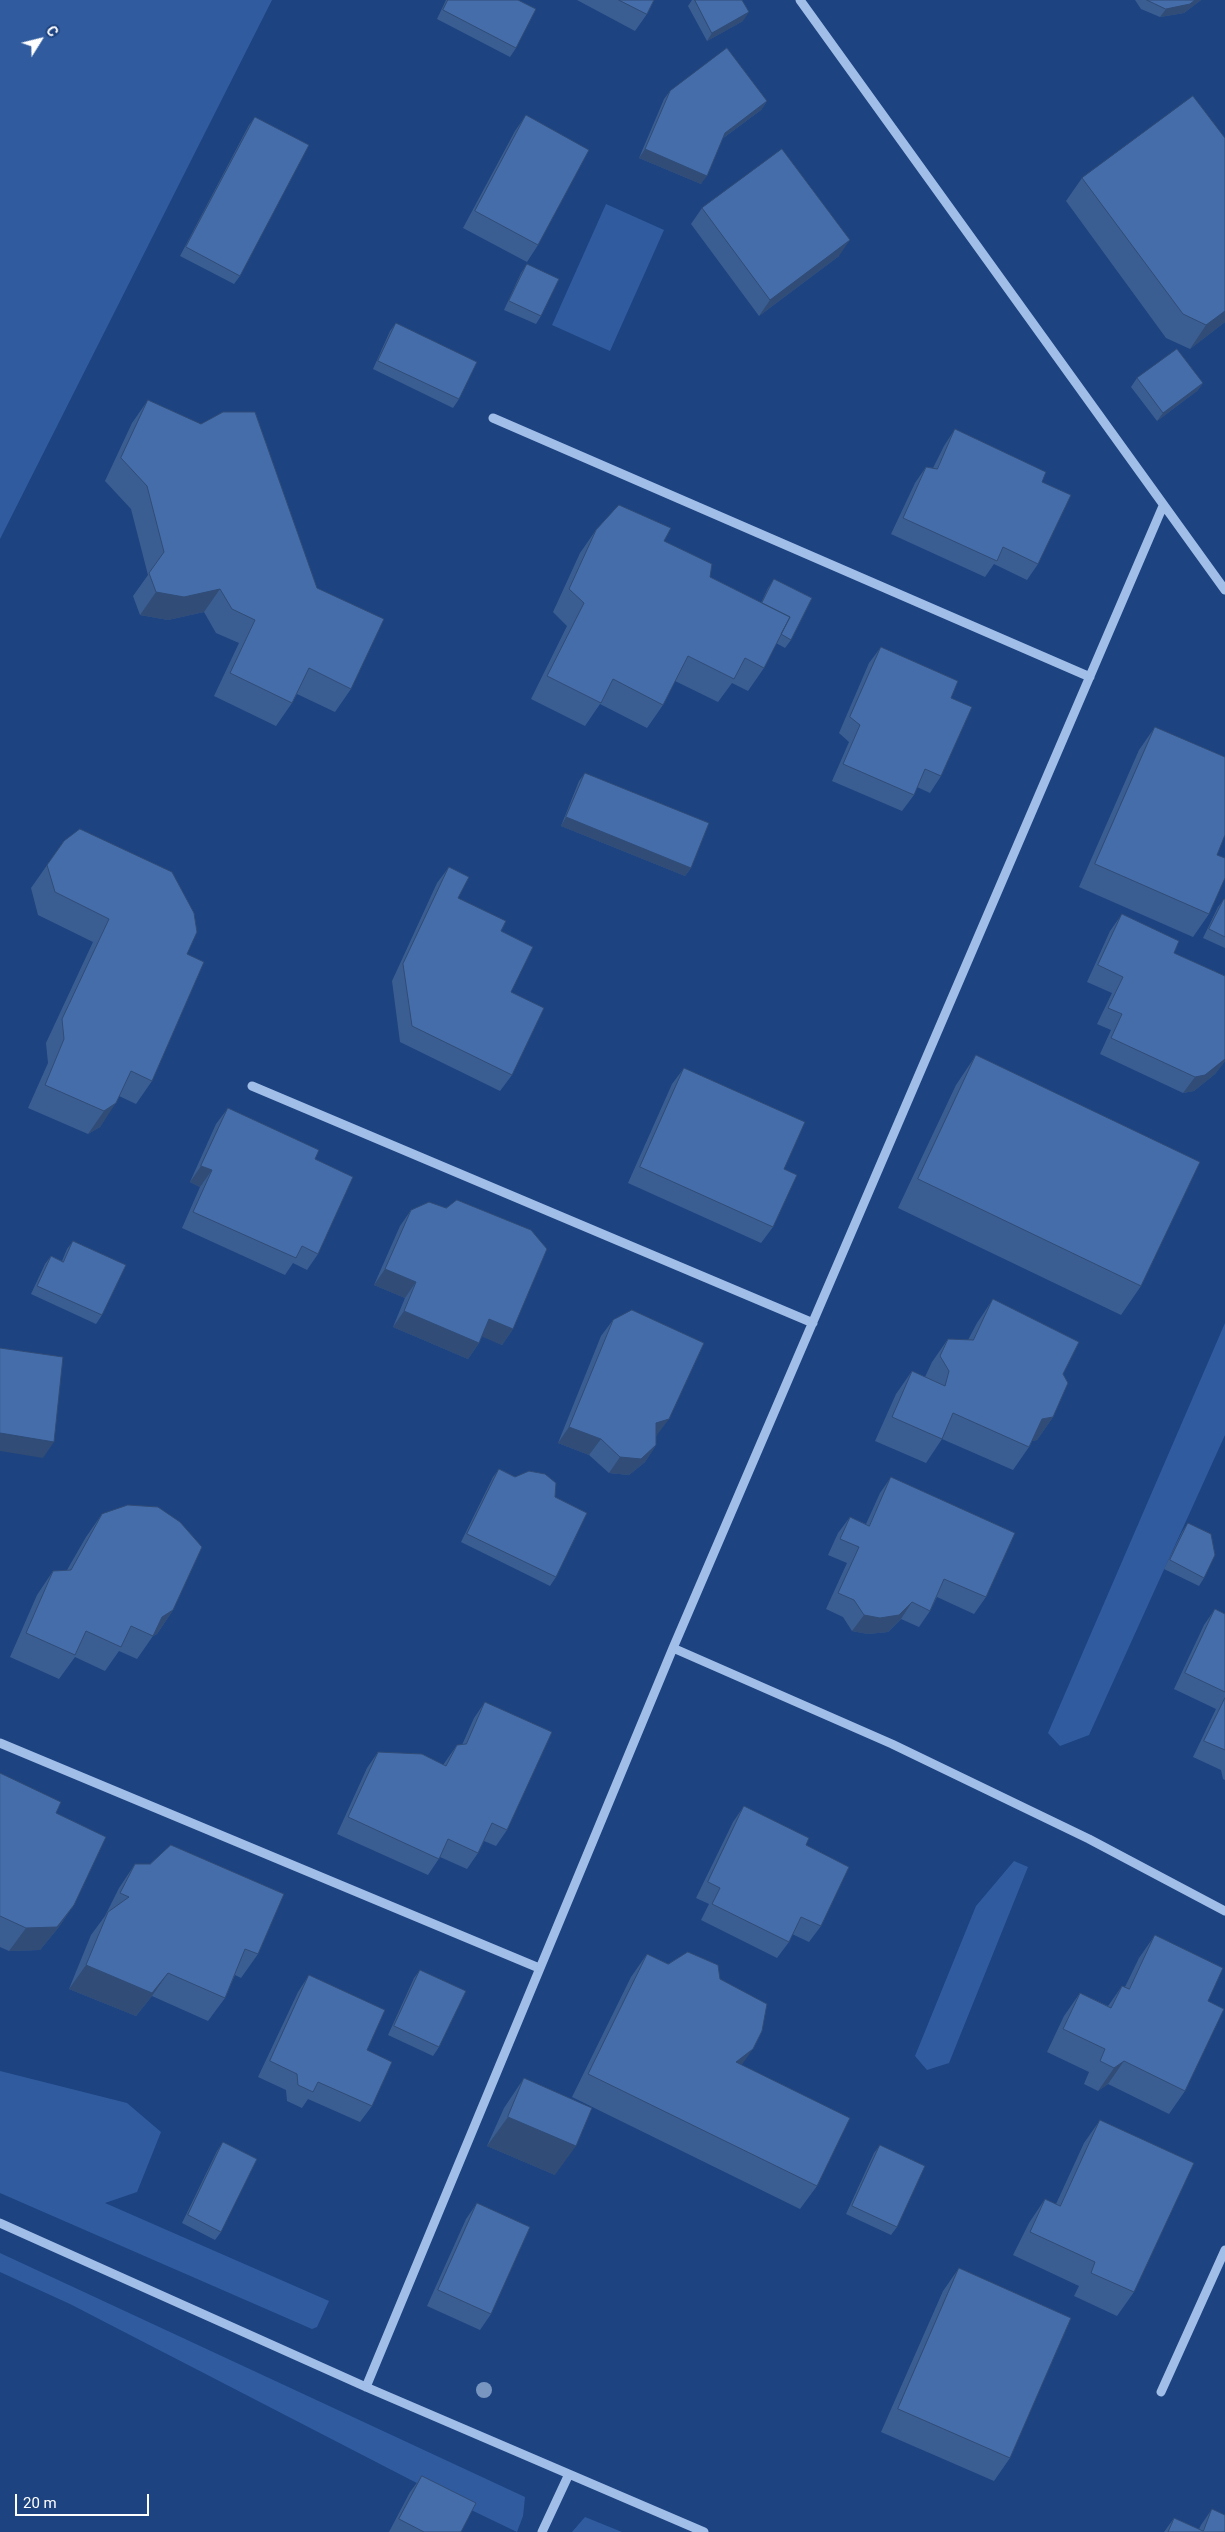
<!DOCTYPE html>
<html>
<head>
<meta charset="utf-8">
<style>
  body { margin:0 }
  #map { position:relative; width:1225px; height:2532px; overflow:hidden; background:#1d4380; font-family:Roboto,sans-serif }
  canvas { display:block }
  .north { position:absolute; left:15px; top:15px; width:50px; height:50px; -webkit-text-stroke:4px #1d4380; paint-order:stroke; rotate:54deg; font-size:14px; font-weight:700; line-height:20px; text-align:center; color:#fff }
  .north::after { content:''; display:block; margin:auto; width:18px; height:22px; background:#fff; clip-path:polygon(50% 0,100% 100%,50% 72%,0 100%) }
  .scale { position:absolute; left:15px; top:2494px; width:134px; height:22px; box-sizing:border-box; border:2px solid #fff; border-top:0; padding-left:6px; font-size:15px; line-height:18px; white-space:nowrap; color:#fff; -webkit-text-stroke:4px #1d4380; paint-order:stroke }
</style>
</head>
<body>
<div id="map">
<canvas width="1225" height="2532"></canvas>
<div class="north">С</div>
<div class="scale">20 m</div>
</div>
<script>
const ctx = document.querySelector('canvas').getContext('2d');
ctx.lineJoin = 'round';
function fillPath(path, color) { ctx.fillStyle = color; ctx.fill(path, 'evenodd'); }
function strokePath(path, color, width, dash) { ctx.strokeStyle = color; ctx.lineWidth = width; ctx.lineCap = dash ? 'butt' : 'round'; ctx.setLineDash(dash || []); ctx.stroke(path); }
fillPath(new Path2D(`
  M0,0H272L0,539Z
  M606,204L664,230L610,351L552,325Z
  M1225,1323V1435L1089,1735L1060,1746L1048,1733Z
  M1014,1861L1028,1867L949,2063L927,2070L915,2056L976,1906Z
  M0,2071L127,2103L161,2132L137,2192L105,2203L329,2301L317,2327L312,2329L0,2193Z
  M0,2253L525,2497L523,2516L517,2532L440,2495L70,2304L0,2272Z
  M585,2517L622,2532H572Z`), '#305c9f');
strokePath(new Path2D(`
  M800,0L1225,590
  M493,418L1090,677
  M252,1086L813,1323
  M673,1648L892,1744L1089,1839L1225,1911
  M0,1743L539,1968
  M0,2223L366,2387L704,2532
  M366,2387L673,1648L1163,506
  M1161,2392L1225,2250
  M542,2532L569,2474`), '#a1bee9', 9);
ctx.fillStyle = '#7996c1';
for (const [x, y] of [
  [484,2390]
]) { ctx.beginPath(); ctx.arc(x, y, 8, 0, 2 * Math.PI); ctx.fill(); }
fillPath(new Path2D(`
  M446,0H518L516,48L510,57L437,19Z
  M577,0H654L647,14L635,31Z
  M692,0H695L743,21L707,41L688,6Z
  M1135,0H1201L1184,13L1160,17L1141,9Z
  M670,91L767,101L761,110L722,139L701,184L639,158L664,99Z
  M526,115L538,245L527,262L463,228L515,131Z
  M255,117L240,276L234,284L180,256L249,125Z
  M1082,178L1225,322L1190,349L1166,338L1066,201Z
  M702,208L839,256L759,316L691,224Z
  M527,264L541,316L536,324L504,310L521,273Z
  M396,323L459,399L453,408L373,369L390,331Z
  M1137,378L1203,383L1197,391L1157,421L1131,387Z
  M148,400L351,689L335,712L297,694L292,703L276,726L214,696L239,643L216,633L204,612L168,620L140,615L133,596L148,575L131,509L105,481L132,423Z
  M955,429L1042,482L1038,564L1027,580L994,564L985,577L891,534L915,483L926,467L933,468L944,446Z
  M596,530L664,541L710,577L761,603L768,588L774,579L791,640L785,648L776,643L764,668L748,691L732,683L718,702L675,681L663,705L647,728L600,704L585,726L531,699L567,626L553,612L580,553Z
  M881,647L951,698L941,776L930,793L917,787L914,795L902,811L832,781L849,742L839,733L869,663Z
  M1155,727L1217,855L1209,914L1193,937L1079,887L1139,750Z
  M585,773L691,868L685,876L561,826L579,781Z
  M64,841L187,954L152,1081L136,1104L119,1096L100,1127L88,1134L28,1108L48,1063L46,1043L93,942L38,915L31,888Z
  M449,867L458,898L501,931L511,992L512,1075L500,1091L400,1042L392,981L437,883Z
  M1224,899H1225V948L1203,938L1218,907Z
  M1122,914L1174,953L1225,976V1061L1215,1074L1194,1091L1183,1093L1100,1054L1111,1030L1097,1024L1112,993L1087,982L1110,931Z
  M976,1055L1141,1286L1121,1315L898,1208L956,1085Z
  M684,1068L784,1169L773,1227L761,1243L628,1183L672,1084Z
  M228,1108L315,1159L318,1254L307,1270L293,1263L285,1275L182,1228L200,1187L190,1182L216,1124Z
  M411,1210L513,1329L502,1345L482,1336L479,1343L468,1359L393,1327L405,1298L374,1285L400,1226Z
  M73,1241L102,1315L96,1324L31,1294L45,1264L51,1256L62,1261L67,1249Z
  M993,1299L1063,1374L1053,1417L1037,1440L1032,1441L1029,1447L1013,1470L942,1439L926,1463L875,1441L896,1394L912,1371L925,1377L932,1362L948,1339L968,1340L977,1323Z
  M613,1320L657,1435L656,1436V1445L645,1462L629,1475L609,1473L589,1455L558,1443L601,1336Z
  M499,1469L555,1497L556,1577L550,1586L461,1542L493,1477Z
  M891,1477L986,1597L974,1614L937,1597L930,1611L919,1627L901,1619L888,1632L868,1634L852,1631L843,1617L826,1609L847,1563L828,1555L838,1533L850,1517L866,1524L880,1493Z
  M102,1514L173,1610L157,1634L153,1636L137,1659L119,1651L105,1671L75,1657L59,1679L10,1657L37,1595L53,1571L67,1570L86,1537Z
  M1188,1523L1204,1578L1199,1586L1164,1569L1182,1532Z
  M1215,1609L1225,1614V1780L1223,1779L1221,1770L1193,1757L1216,1709L1174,1689L1204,1625Z
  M485,1702L507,1830L496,1846L484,1841L478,1853L467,1869L440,1857L428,1875L337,1834L367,1768L378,1752L443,1765L457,1745H462L474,1718Z
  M0,1774L56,1813L74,1905L58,1928L40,1950L9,1951L0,1947Z
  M744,1806L806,1845L821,1926L809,1942L792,1934L789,1942L777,1958L701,1920L709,1904L696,1898L733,1822Z
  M135,1864L258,1954L241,1978L235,1975L225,1998L208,2021L152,1996L136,2016L69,1989L91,1935L105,1916L119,1888Z
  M1155,1935L1208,2001L1185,2091L1169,2114L1108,2084L1098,2091L1084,2084L1089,2072L1047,2052L1064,2016L1080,1993L1108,2006L1122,1986L1125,1987L1139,1958Z
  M647,1954L668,1964L720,1979L742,2065L817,2186L800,2209L572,2097L631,1977Z
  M420,1970L439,2047L433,2056L388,2035L414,1978Z
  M309,1975L367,2050L372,2106L360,2122L308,2099L302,2108L287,2101L286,2090L258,2077L298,1992Z
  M524,2078L555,2175L487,2146L504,2108Z
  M1100,2120L1134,2292L1117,2316L1074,2296L1079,2286L1013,2255L1029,2223L1045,2199L1056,2204L1084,2143Z
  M223,2142L221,2232L215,2240L182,2223L217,2151Z
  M880,2145L897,2227L891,2235L846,2214L874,2153Z
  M477,2203L491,2314L480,2330L427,2306L466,2219Z
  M959,2268L1010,2458L994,2481L881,2432L943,2291Z
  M422,2476L461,2532H389L410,2492Z
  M1212,2509L1225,2532H1164L1174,2518L1199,2529L1201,2525Z`), '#3b5e92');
fillPath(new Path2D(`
  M1195,0H1201L1184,13L1160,17L1166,9Z
  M749,12L743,21L707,41L712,33Z
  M767,101L761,110L719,141L725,133Z
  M645,149L707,176L701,184L639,158Z
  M850,240L839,256L759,316L770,300Z
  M1225,311V322L1190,349L1206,325Z
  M1203,383L1197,391L1157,421L1163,413Z
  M220,589L204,612L168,620L140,615L156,592Z
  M566,817L691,868L685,876L561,826Z
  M1225,1059V1061L1215,1074L1194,1091L1183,1093L1195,1077Z
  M116,1103L100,1127L88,1134L104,1111Z
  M201,1166L212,1170L200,1187L190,1182Z
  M385,1269L416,1282L405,1298L374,1285Z
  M404,1311L479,1343L468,1359L393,1327Z
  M489,1319L513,1329L502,1345L478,1335Z
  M1053,1417L1037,1440L1026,1442L1042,1419Z
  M669,1419L657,1435L645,1439L656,1423Z
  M569,1427L601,1439L589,1455L558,1443Z
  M0,1433L54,1442L43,1458L0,1451Z
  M656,1445L645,1462L629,1475L609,1473L620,1457Z
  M912,1602L901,1619L888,1632L868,1634L852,1631L864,1615Z
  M173,1610L157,1634L153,1636L162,1617Z
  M74,1905L58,1928L40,1950L9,1951L26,1928Z
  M86,1965L168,1973L152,1996L136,2016L69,1989Z
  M753,2049L736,2073V2062Z
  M1124,2061L1108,2084L1098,2091L1114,2068Z
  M508,2117L576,2146L555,2175L487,2146Z`), '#304c77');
const building = new Path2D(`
  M448,0H518L536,9L516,48L443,10Z
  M619,0H654L647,14Z
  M695,0H742L749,12L712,33Z
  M1147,0H1195L1190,4L1166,9Z
  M727,48L767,101L725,133L707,176L645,149L670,91Z
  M1193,96L1225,138V311L1206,325L1183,314L1082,178Z
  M526,115L589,150L538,245L475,211Z
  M255,117L309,145L240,276L186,247Z
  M782,149L850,240L770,300L702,208Z
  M527,264L559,279L541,316L509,301Z
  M396,323L477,362L459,399L378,361Z
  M1177,349L1203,383L1163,413L1137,378Z
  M148,400L201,424L223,412H255L317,588L384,619L351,689L309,668L292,703L230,673L255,620L232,609L220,589L184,597L156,592L149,573L164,552L147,486L121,458Z
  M955,429L1046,472L1042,482L1071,495L1038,564L1003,547L997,561L903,518L926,467L937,469Z
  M619,505L671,528L664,541L712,564L710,577L790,617L764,668L745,658L734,679L688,656L663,705L613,679L601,703L547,676L584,603L569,589L596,530Z
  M774,579L812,598L791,640L781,634L790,617L762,603Z
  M881,647L958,681L951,698L972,707L941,776L925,769L914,795L843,764L860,725L850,717Z
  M1155,727L1225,757V835L1217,855L1225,858V878L1209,914L1095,864Z
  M585,773L709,823L691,868L566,817Z
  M80,829L172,872L194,913L197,932L187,954L204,962L152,1081L131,1071L116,1103L104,1111L45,1085L64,1039L62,1019L109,919L55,892L47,865L64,841Z
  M449,867L469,877L458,898L506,921L501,931L533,947L511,992L544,1008L512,1075L412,1026L403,964Z
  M1224,899H1225V937L1209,929Z
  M1122,914L1179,941L1174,953L1225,976V1059L1205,1075L1195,1077L1111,1038L1122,1014L1108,1008L1123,977L1098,965Z
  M976,1055L1200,1162L1141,1286L918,1179Z
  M684,1068L805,1122L784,1169L797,1175L773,1227L640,1167Z
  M228,1108L319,1150L315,1159L353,1177L318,1254L302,1246L296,1258L193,1212L212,1170L201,1166Z
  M457,1200L531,1230L547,1249L513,1329L489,1319L479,1343L404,1311L416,1282L385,1269L411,1210L429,1202L446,1208Z
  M73,1241L126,1265L102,1315L37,1286L51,1256L63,1262Z
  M993,1299L1079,1342L1063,1374L1068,1383L1053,1417L1042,1419L1029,1447L953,1413L942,1439L892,1417L912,1371L945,1386L949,1371L940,1356L948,1339L973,1340Z
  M632,1310L704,1343L669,1419L656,1423V1445L641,1459L620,1457L601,1439L569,1427L613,1320Z
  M0,1348L63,1357L54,1442L0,1433Z
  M499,1469L515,1477L529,1471L545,1474L556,1483L555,1497L587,1513L556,1577L467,1534Z
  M891,1477L1015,1533L986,1597L944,1579L930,1611L912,1602L899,1615L880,1618L864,1615L854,1600L838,1593L859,1547L840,1539L850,1517L869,1526Z
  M128,1505L158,1507L180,1522L202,1547L173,1610L162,1617L153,1636L131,1626L121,1647L86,1631L75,1655L26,1633L53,1571L71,1570L102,1514Z
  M1188,1523L1211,1534L1215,1555L1204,1578L1170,1560Z
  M1215,1609L1225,1614V1692L1185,1673Z
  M1225,1698V1750L1204,1741Z
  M485,1702L552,1732L507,1830L492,1823L478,1853L448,1839L439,1859L348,1817L378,1752L422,1754L446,1766L457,1745L466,1744Z
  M0,1773L61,1802L56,1813L106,1837L74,1905L57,1927L26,1928L0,1916Z
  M744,1806L809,1838L806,1845L849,1867L821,1926L801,1917L789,1942L712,1904L720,1888L708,1882Z
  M171,1845L284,1894L258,1954L245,1949L225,1998L168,1973L152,1993L86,1965L108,1912L129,1897L120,1893L135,1864H150Z
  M1155,1935L1223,1968L1208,2001L1224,2009L1185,2091L1124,2061L1114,2068L1100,2061L1105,2049L1063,2029L1080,1993L1111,2008L1122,1986L1129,1989Z
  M688,1952L718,1965L720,1979L767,2004L762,2031L753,2049L736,2062L850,2118L817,2186L588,2074L647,1954L668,1964Z
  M420,1970L466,1991L439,2047L394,2026Z
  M309,1975L385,2010L367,2050L392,2062L372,2106L318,2082L313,2092L298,2085L297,2074L270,2061Z
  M524,2078L592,2108L576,2146L508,2117Z
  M1100,2120L1194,2163L1134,2292L1091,2273L1095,2262L1030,2232L1045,2199L1060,2206Z
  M223,2142L257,2159L221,2232L188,2215Z
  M880,2145L925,2166L897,2227L852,2206Z
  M477,2203L530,2227L491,2314L438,2290Z
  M959,2268L1071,2318L1010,2458L898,2409Z
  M422,2476L476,2503L461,2532H424L399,2519Z
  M1212,2509L1225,2515V2532H1168L1174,2518L1203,2531Z`);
fillPath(building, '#456daa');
strokePath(building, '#304c77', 1);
</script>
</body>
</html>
